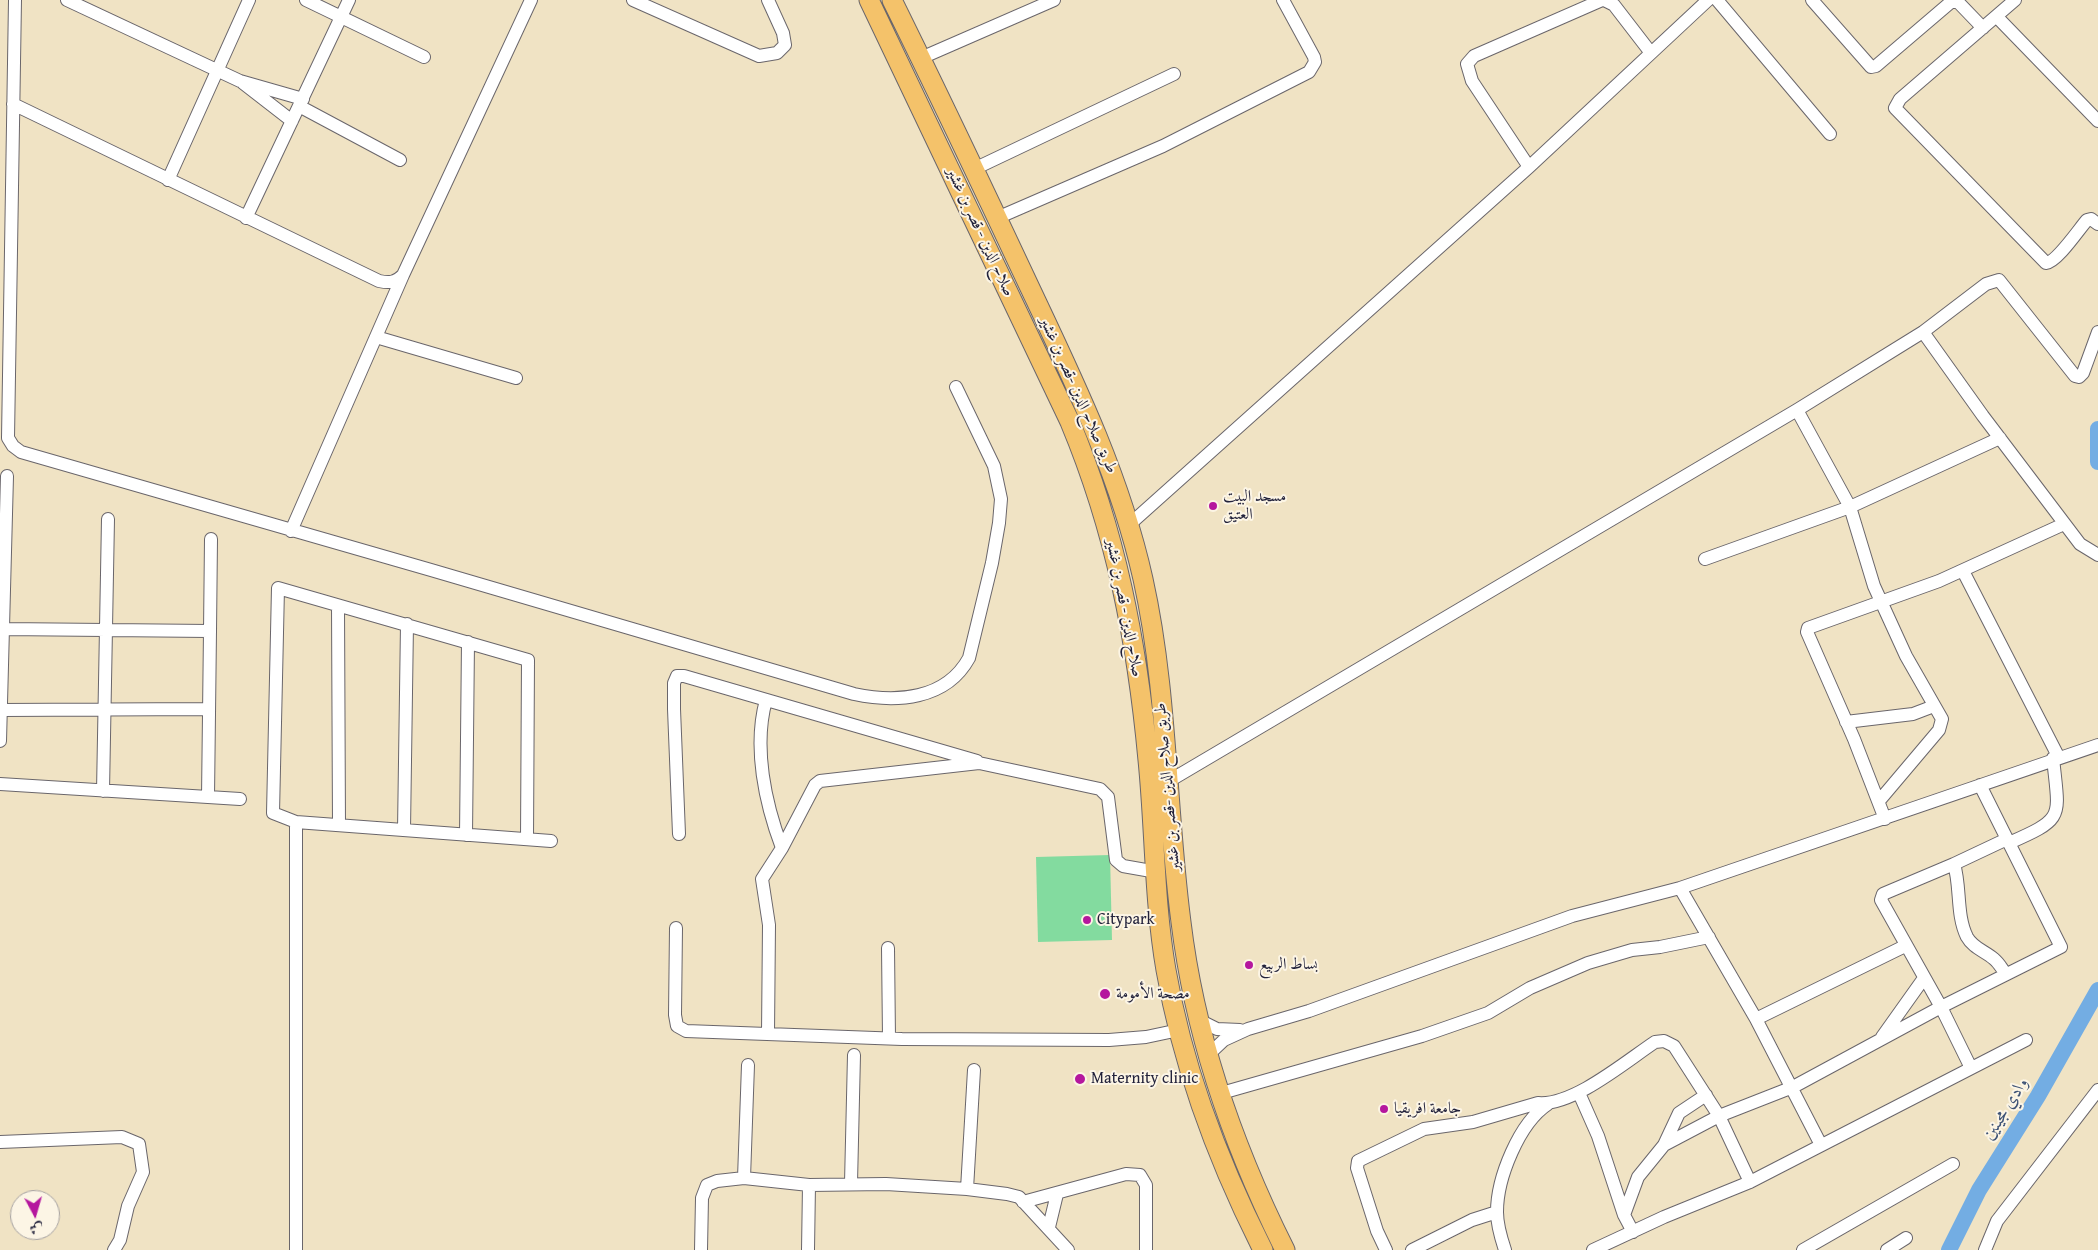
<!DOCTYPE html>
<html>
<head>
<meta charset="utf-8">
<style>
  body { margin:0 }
  #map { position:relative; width:2098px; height:1250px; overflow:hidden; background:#f0e3c4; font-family:"Gentium Book Plus",Amiri,serif }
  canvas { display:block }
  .north { position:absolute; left:10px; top:1190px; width:50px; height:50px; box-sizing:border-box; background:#fcf5e5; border:1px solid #a5a1a1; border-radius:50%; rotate:174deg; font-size:14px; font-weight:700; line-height:20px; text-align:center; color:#22223b }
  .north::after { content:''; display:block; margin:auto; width:18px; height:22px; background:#b5179e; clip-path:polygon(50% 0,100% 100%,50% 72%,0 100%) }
</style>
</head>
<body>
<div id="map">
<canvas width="2098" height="1250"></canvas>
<div class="north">ش</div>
</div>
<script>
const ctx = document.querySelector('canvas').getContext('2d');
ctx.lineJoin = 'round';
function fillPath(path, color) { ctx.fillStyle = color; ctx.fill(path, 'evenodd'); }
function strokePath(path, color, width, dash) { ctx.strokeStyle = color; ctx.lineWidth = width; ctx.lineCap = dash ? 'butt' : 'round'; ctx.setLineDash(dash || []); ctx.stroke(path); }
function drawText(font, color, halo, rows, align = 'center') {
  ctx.font = font + ' "Gentium Book Plus",Amiri,serif'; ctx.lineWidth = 4; ctx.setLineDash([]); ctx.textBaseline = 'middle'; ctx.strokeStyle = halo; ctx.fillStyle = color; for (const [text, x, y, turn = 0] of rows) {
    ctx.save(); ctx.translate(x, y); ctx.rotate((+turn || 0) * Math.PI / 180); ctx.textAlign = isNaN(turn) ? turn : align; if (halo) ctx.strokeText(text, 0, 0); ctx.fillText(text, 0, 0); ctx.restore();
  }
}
fillPath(new Path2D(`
  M1110,855L1112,940L1038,942L1036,857Z`), '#83db9f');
strokePath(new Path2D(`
  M2098,429V462
  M1949,1250L1979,1190L2038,1096L2098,990`), '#73ade3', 16);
const minor = new Path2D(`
  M15,0L8,438L13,446L21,452L431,570L854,694C896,703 946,700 969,658L992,563L999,523L1001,499L994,466L956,387
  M67,0L240,81L303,99
  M306,0L424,57
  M633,0L759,56L777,53L785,45L783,33L768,0
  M1604,0L1614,5L1651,53
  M1717,0L1830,134
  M1812,0L1871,67L1876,66L1951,2H1958L1983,28
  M2015,0L1900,99L1895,108L2046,263C2057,262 2079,229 2087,220L2091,219L2098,224
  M1997,17L2098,121
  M921,58L1054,0
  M243,83L292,121
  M13,104L379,281C389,283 395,283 403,275L531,0
  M299,106L400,160
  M1529,167L1472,81L1467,64L1474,56L1602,0
  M974,169L1174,74
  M168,180L249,0
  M246,218L349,0
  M997,218L1163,146L1309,72L1315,62L1314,57L1283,0
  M1923,332L1986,284L1999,280L2075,376L2079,377L2083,373L2098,332
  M376,337L516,378
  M1797,410L1850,507L1874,586L1906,656L1942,719L1939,730L1879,801
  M1130,524L1529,167L1708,0
  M291,531L403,275
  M1705,559L1850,507L2000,438
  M1963,571L2058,756
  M338,606L339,825
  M3,629L210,631L211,539
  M766,700C753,747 765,803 782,848
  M1,710L209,709
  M1846,722L1913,714L1934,706
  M0,741L7,476
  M1169,781L1797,410L1923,332L1983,416L2080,544L2098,555
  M0,784L240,799
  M103,791L108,519
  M208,797L210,631
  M1885,819L1854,739L1807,632L1808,628L1939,581L2064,524
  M296,822L273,813L278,588L528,660L527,839
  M404,830L407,624
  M679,834L674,709V683L677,676H684L977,761
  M466,835L468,642
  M2009,843C2066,818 2059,818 2053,758
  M1954,864L1883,894L1881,900L1941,1007L1971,1068
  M1680,888L1756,1019L1821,1145
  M676,928L675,1015L677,1026L686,1031L902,1039L1109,1040L1146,1037L1179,1030
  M888,948L889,1038
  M2006,974C2002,969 1999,963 1994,959C1985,951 1973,948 1967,937C1956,915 1961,887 1954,864L2007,839
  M1756,1019L1905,946
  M1199,1020L1217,1029L1240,1030
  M768,1033L769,925L762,879L782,848L815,785L820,781L979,763L1100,789L1108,797L1116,860L1123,866L1157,872
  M1882,1037L1924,978
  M1207,1056L1224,1040L1248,1029L1309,1011L1572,916L1680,888L2098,745
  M1579,1093L1598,1136L1624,1215L1633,1232
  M1218,1094L1422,1036L1488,1013L1530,988L1588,963L1632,950L1660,947L1709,937
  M0,1142L122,1137L139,1144L143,1172L128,1206L120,1240L114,1250
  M1664,1145L1679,1113L1706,1095
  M744,1178L748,1065
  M1750,1182L1719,1116L1793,1087L1941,1007L2061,947L1980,785
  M851,1183L854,1055
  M967,1189L974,1070
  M1023,1202L1126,1174L1140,1175L1146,1185V1250
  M1049,1227L1057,1194
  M296,1250V822L551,841
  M701,1250L702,1198L707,1185L717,1181L744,1178L809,1185L886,1184L967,1189L1007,1194L1019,1197L1068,1250
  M808,1250L809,1185
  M1386,1250L1377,1231L1357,1168L1358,1161L1424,1129L1473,1122L1538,1103C1573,1106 1625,1062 1655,1042L1664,1041L1674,1046L1719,1116L1664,1145L1638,1177L1624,1215
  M1412,1250L1472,1220L1497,1212
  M1505,1250C1501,1238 1497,1225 1497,1212C1497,1178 1519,1123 1548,1104
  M1593,1250L1664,1217L1750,1182L2026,1040
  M1803,1250L1953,1164
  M1887,1250L1906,1238
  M1985,1250L1997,1221L2098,1090`);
const highway = new Path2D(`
  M869,0L1070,422C1116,532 1137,642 1148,760C1155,830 1154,901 1166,970C1183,1069 1218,1161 1263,1250
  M892,0C939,95 985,192 1030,288C1075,383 1120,476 1143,579C1168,691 1166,808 1181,922C1195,1038 1233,1146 1285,1250`);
strokePath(minor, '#6a666b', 14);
strokePath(highway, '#6a666b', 21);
strokePath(minor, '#fff', 12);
strokePath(highway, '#f4c26a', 19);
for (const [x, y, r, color] of [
  [1213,506,5,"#b5179e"],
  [1087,920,5,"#b5179e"],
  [1249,965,5,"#b5179e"],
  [1105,994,6,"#b5179e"],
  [1080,1079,6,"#b5179e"],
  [1384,1109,5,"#b5179e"]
]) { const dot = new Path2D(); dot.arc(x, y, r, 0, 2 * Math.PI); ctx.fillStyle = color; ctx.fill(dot); strokePath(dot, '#fcf5e5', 2); }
drawText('16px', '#22223b', '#fcf5e5', [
  ["صلاح الدين - قصر بن غشير",980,232,65],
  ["طريق صلاح الدين -قصر بن غشير",1078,395,66],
  ["صلاح الدين - قصر بن غشير",1124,608,79],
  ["طريق صلاح الدين -قصر بن غشير",1168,787,-95]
]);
drawText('16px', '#22223b', '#fcf5e5', [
  ["مسجد البيت",1223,497],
  ["العتيق",1223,515],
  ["Citypark",1097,920],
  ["بساط الربيع",1259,965],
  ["مصحة الأمومة",1116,994],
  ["Maternity clinic",1091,1079],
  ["جامعة افريقيا",1394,1109]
], 'left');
drawText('italic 18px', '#3e5376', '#fcf5e5', [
  ["وادي مجينين",2006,1109,-58]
]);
</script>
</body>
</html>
